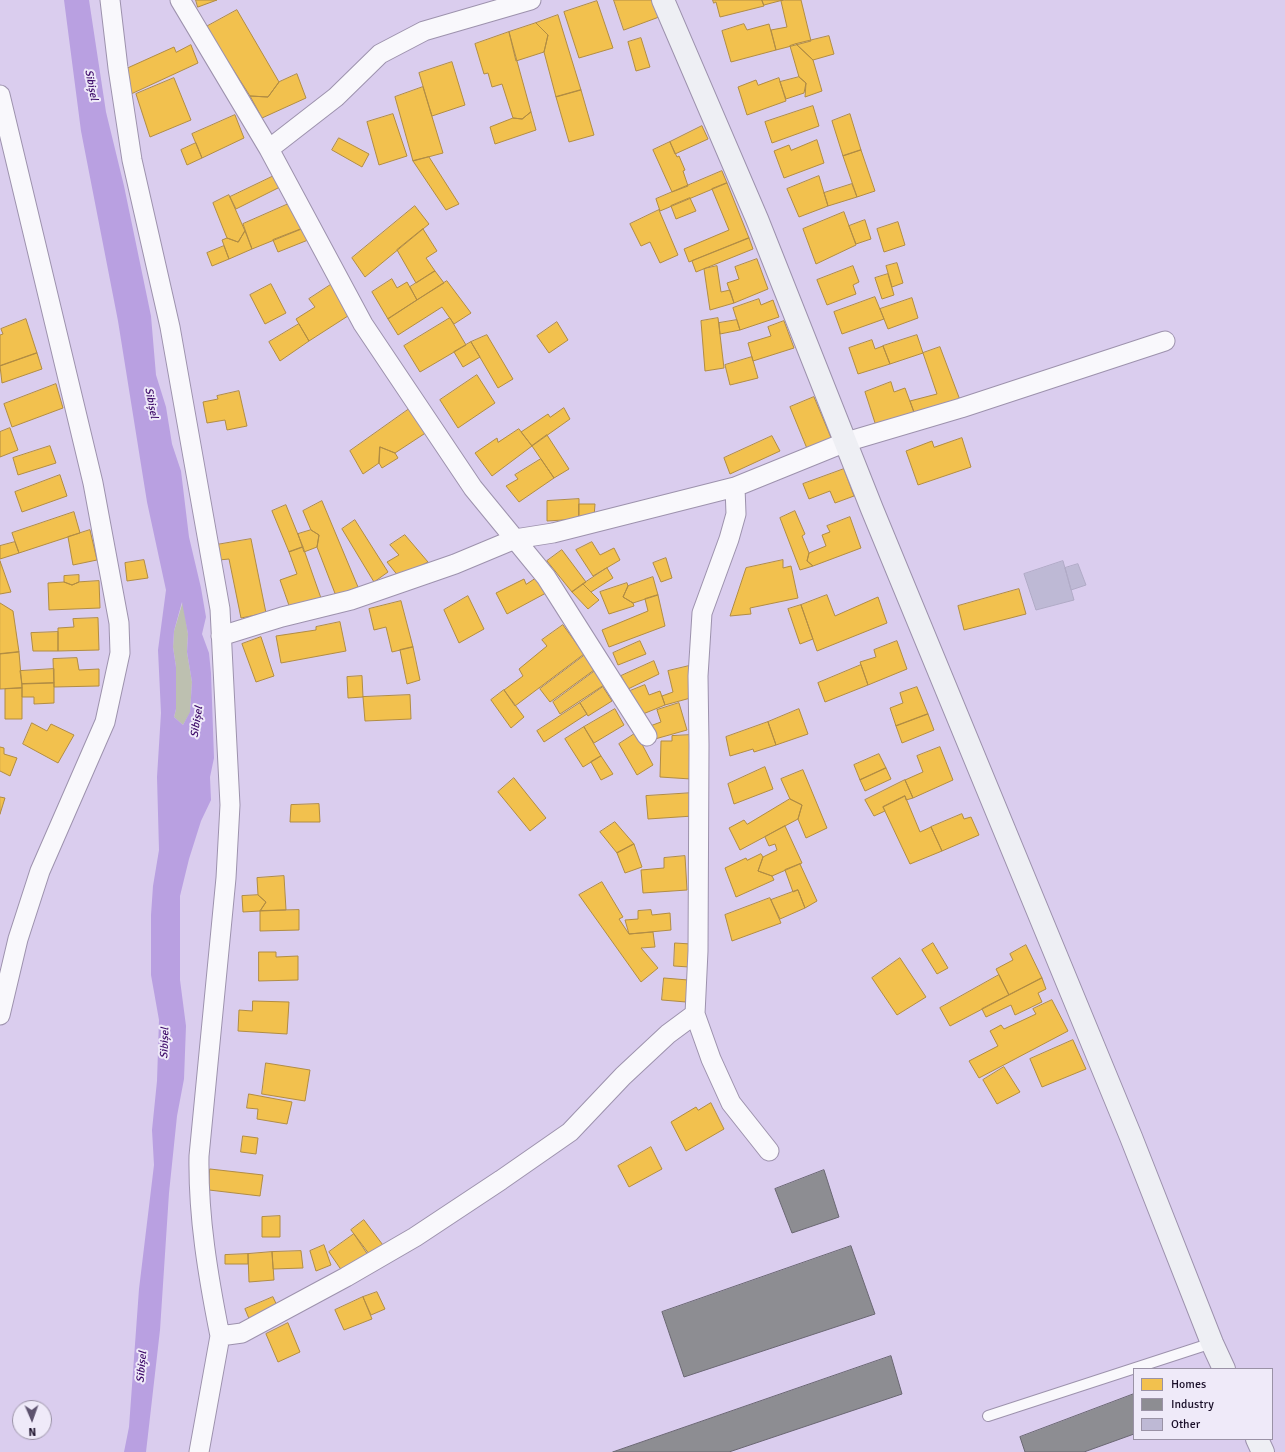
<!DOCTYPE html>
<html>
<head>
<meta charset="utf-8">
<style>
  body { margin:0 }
  #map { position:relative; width:1285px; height:1452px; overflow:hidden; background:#dacdee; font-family:Signika,sans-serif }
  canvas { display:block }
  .legend { position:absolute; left:1133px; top:1368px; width:140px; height:72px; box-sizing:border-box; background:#efeaf9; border:1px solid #9a92a6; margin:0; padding:5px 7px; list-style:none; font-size:12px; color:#1a0f29 }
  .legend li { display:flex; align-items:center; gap:8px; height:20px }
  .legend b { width:20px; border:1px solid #9a92a6 }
  .north { position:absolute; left:12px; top:1400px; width:40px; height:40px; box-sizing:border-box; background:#efeaf9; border:1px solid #9a92a6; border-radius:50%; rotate:178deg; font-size:11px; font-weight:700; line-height:16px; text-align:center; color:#1a0f29 }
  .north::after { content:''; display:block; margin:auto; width:14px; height:18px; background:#5d526e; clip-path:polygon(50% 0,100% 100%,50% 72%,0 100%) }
</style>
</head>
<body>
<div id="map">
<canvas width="1285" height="1452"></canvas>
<ul class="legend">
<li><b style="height:11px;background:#f2c14e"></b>Homes</li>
<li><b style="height:11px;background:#8d8d92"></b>Industry</li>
<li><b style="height:11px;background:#beb9d5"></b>Other</li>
</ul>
<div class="north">N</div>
</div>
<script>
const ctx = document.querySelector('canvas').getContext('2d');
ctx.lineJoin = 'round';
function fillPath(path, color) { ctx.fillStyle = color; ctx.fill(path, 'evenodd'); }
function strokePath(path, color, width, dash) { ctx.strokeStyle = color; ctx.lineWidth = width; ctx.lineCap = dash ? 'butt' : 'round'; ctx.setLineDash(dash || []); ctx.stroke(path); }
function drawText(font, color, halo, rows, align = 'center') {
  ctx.font = font + ' Signika,sans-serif'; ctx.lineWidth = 4; ctx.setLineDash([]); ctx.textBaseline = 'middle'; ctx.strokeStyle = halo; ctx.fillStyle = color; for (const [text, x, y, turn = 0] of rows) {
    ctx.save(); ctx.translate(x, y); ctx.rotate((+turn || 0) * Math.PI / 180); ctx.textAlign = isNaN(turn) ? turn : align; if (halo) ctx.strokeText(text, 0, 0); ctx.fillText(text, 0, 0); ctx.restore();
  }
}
fillPath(new Path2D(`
  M183,601L188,634L187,652L192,682L190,713L183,725L174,717L176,709V667L173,647L174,631Z`), '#bdc0b0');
fillPath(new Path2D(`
  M64,0H89L106,112L124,186L151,316L156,375L166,407L172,444L181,471L189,537L201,588L206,617L202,634L209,653L211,673L214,758L210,777L211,800L201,821L189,859L180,896V980L186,1026L184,1079L177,1116L169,1193L160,1330L146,1452H124L129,1427L139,1289L154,1165L152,1130L157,1081L159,1020L151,975V915L153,886L159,850L157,777L161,713L158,650L166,590L147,502L118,321L81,131ZM182,602L188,634L187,652L192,682L190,712L183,725L174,717L176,709V667L173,647L174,631Z`), '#b9a0e1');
const homes = new Path2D(`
  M196,0H217L198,7Z
  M614,0H653L659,17L624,30Z
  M713,0H762L764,6L720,17L716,2L714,3Z
  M762,0H783L764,5Z
  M785,0H801L811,41L776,50L771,30L787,27L781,1Z
  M597,1L613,48L579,58L564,12Z
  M237,10L279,82L268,97L250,96L206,27Z
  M558,15L581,90L556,97L544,52L548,35L536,23Z
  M536,23L548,35L544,52L516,61L509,32Z
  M744,24L747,30L769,24L776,50L731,62L722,31Z
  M509,32L531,112L522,119L513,118L502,84L492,87L488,73L484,74L475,44Z
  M829,36L834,54L813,60L796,44Z
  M641,38L650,67L636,71L628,42Z
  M796,44L813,60L822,91L805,97L806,83L799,77L790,46Z
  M191,45L198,63L131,94L123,70L174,47L176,52Z
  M452,62L465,105L432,116L419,73Z
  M297,74L306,98L262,118L250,96L268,97L279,82Z
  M799,77L806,83L804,93L786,99L780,82Z
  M174,78L191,120L150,137L136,94Z
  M779,78L786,101L747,115L738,87L756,80L758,85Z
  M423,87L443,153L413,161L395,97Z
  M581,90L594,135L569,142L556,97Z
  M813,106L819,126L772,143L765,122Z
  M531,112L536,130L495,144L490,127L513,118L522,119Z
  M393,114L407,156L379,165L367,122Z
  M850,114L861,150L843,156L832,121Z
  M235,115L244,138L202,158L192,134Z
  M702,126L708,139L675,154L670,142Z
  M339,138L369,154L362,167L332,150Z
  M817,140L824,163L784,178L774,151L789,145L791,150Z
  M670,142L677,157L679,156L685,170L683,171L688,186L672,192L653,150Z
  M196,143L202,158L187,165L181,150Z
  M861,150L875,191L857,197L843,156Z
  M429,157L459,204L446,210L413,161Z
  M722,171L727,183L660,211L656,199Z
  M278,174L282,186L236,209L230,197Z
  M819,176L828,206L799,217L787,189Z
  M727,183L749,238L689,262L684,249L729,230L712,189Z
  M852,184L857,197L828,206L824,193Z
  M229,195L245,231L238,242L227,238L213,203Z
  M690,198L696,211L676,219L671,206Z
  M293,202L304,228L252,249L243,224Z
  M415,206L429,224L365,277L352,258Z
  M659,210L678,255L660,263L650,242L641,246L630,224Z
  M844,212L856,245L816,264L803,229Z
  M865,220L871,239L856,244L849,226Z
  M898,222L905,245L884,252L877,229Z
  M304,228L308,240L278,252L273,240Z
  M423,229L437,251L426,258L435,271L416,283L397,250Z
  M245,231L252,249L229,259L222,240L227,238L238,242Z
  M749,238L753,249L696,272L692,261Z
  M224,246L229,259L212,266L207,253Z
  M757,259L768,289L734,303L727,283L739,279L735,267Z
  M897,263L903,283L892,287L886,266Z
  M717,266L721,292L730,290L734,303L710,310L704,269Z
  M853,266L859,282L853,285L856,294L827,305L817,280Z
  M435,271L444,283L417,300L410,287Z
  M888,274L894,295L882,299L875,278Z
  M392,279L397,288L407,282L417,300L388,319L372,292Z
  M447,281L471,313L454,324L442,307L398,335L388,319Z
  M271,284L286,313L265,324L250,295Z
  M332,284L351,314L309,341L296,319L315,307L309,299Z
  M875,297L884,319L842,334L834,312Z
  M912,298L918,318L888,329L880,309Z
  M759,299L761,305L773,300L779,317L740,330L733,308Z
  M450,318L466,345L420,372L404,346Z
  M718,318L724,368L705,371L701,321Z
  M26,319L37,353L0,366V335L3,334L1,329Z
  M737,320L740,330L720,334L719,323Z
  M784,321L794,348L753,361L748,343L771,336L768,327Z
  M557,322L568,340L549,353L537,336Z
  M299,324L309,341L280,361L269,342Z
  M487,335L513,379L498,388L471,342Z
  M917,335L923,353L890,364L883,346Z
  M872,340L875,349L883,346L890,364L858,374L849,348Z
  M471,342L480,357L463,367L454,352Z
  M940,347L960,400L915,415L910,401L937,394L923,353Z
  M37,353L42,369L2,383L0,366Z
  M752,357L758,378L730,385L725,365Z
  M477,375L495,403L458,428L440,400Z
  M891,382L894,392L905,388L915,415L877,429L865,392Z
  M56,384L63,408L12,427L4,404Z
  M239,391L247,426L227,430L225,420L207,423L203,402L218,399L217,396Z
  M814,397L832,440L808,451L790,407Z
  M412,407L427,432L395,453L380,447L379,463L363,474L350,451Z
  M564,408L570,419L532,446L521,432L548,414L550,417Z
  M10,428L18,450L0,457V432Z
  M519,429L532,446L492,476L475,453L497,438L498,442Z
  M547,435L569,469L554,478L532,446Z
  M772,436L780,451L730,474L724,458Z
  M962,438L971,467L918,485L906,451L932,441L934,447Z
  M50,446L56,463L18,475L13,458Z
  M380,447L395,453L398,458L382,468L379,463Z
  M541,459L554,478L519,502L506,486L518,479L515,475Z
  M844,469L854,496L835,503L830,491L809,499L803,484Z
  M60,475L67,496L22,512L15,492Z
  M579,499V519L547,521V501Z
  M322,501L358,587L336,596L317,547L319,535L311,530L303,511Z
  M579,504H595L594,517H579Z
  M286,505L303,547L289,552L272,511Z
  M795,511L805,534L802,536L809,553L807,561L813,566L800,570L780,518Z
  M74,512L80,533L19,553L12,533Z
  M850,517L861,548L813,566L807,561L809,553L826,546L822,535L830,532L827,526Z
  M355,520L388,572L374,582L342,529Z
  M90,530L97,560L73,565L68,537Z
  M311,530L319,535L317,547L304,552L298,534Z
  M405,535L428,562L399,577L387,562L399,555L390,545Z
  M251,539L266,613L241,618L229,559L219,560L216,545Z
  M15,542L19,553L0,559V546Z
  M592,542L600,555L614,548L620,560L593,576L576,550Z
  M303,547L322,601L291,611L280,580L297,574L289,552Z
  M562,550L586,582L572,592L547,561Z
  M666,558L672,578L661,582L653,563Z
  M144,560L148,578L127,581L125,563Z
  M783,560V568L791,566L798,598L750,608L751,614L730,616L746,568Z
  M0,561L11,592L0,594Z
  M607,568L613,578L591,592L583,584Z
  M79,575V582L72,585L64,582V576Z
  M538,577L546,593L507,614L496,593L524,579L526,584Z
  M653,577L658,595L633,603L623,597L628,586Z
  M99,581L100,608L49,610L48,583L64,582L72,585L79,582Z
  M627,583L628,586L623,597L633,603L634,606L609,614L600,592Z
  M583,584L599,600L588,609L572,592Z
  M1019,589L1026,614L964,630L958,606Z
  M658,595L665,626L609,647L602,630L648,611L645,599Z
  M827,595L835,616L878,597L887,623L817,651L801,605Z
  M468,596L484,629L459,643L444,610Z
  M401,601L413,647L392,652L386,627L374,630L369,609Z
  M0,603L13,611L19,652L0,654Z
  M801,605L813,639L800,644L788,609Z
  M98,618L99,650L58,651V628L74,627L73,619Z
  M340,622L346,651L281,663L276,636L316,630V627Z
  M563,625L584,654L515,706L504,690L523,676L519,669L547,646L542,640Z
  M58,632V651H33L31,633Z
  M261,637L274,676L256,682L242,644Z
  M640,641L646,654L618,665L613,653Z
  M897,641L907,669L868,685L860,662L876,657L874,650Z
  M413,647L420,680L407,684L400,650Z
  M19,652L22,688L0,689V654Z
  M585,655L594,670L550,702L540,689Z
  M77,658L79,670L99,669V686L54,687L53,659Z
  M654,661L659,674L628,689L621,676Z
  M861,665L868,685L825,702L818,683Z
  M689,666L694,697L665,705L662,696L673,692L668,671Z
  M54,669V683L22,684L20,671Z
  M595,671L604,685L560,714L553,702Z
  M362,676L363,697L348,698L347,677Z
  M54,683V703L34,704V697H22V684Z
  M645,685L649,695L660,691L665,705L643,714L630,691Z
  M603,687L612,701L588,716L580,703Z
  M917,687L928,714L896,726L890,708L903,703L900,693Z
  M22,688V719H5V689Z
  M504,690L524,717L511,728L491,700Z
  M410,695L411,719L365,721L363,697Z
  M580,703L587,714L544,742L537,731Z
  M679,703L687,730L655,739L650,726L661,722L657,710Z
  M615,709L624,725L594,743L584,727Z
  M799,709L808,734L776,745L768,722Z
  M928,714L934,730L902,743L896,726Z
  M768,722L776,745L754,752L753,749L730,756L726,737Z
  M32,723L47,731L51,724L74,735L58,763L23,744Z
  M584,727L601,756L583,767L565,739Z
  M636,733L653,765L637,775L619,744Z
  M691,735V779L660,777L661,741H672V736Z
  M0,747L4,748V754L17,758L10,776L0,771Z
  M940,747L953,780L913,798L905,780L923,772L917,756Z
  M879,754L886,768L860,780L854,765Z
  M601,756L613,774L601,780L591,762Z
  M765,767L773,789L734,804L728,784Z
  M886,768L891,779L865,791L860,780Z
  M803,770L827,828L806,838L798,819L802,805L790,799L781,779Z
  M514,778L546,818L530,831L498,792Z
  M905,780L913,798L906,800L905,796L883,807L885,811L874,816L865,800Z
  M693,793V816L648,819L646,796Z
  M905,796L920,832L931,827L942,851L910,864L883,807Z
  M0,797L5,798L0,814Z
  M790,799L802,805L798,819L740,850L729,828L744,820L747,824Z
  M319,804L320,822H290L291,805Z
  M962,814L964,819L971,817L979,835L942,851L931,827Z
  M615,822L634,844L617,853L600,832Z
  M785,826L802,863L772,876L758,871L763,857L777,850L775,844L769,846L765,837Z
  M634,844L642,867L625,873L617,853Z
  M761,854L763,857L758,871L772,876L774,880L736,897L725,868L746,858L747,860Z
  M685,856L687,890L643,893L641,870L664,868V858Z
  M800,864L817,901L805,908L798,890L793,892L785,870Z
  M284,876L286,910L260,911L266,902L258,895L257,878Z
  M602,882L623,917L619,919L629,934L653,932L655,947L641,948L658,968L641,982L579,895Z
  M798,890L805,908L780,919L771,900Z
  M258,895L266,902L260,911L243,912L242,896Z
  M770,898L781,923L732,941L725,915Z
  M299,910V930L260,931V911Z
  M651,910L652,915L670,913L671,930L629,934L625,920L638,919V911Z
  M675,943L691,944L689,967L674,966Z
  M933,943L948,968L937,974L922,950Z
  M1026,945L1042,978L1009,995L996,969L1013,960L1010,954Z
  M259,952H276V957L298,956V980L259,981Z
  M900,958L926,997L897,1015L872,978Z
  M999,975L1009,995L950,1026L940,1008Z
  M664,978L688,980L686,1002L662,1000Z
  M1042,978L1046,989L1038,993L1042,1002L1015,1015L1011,1005L986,1017L982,1009Z
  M1052,1000L1068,1031L979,1078L969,1061L998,1046L990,1031L1001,1025L1004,1029L1036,1014L1033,1009Z
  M253,1001L289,1002L287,1034L238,1031L239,1010L252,1011Z
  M1073,1040L1086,1069L1042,1087L1030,1059Z
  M266,1063L310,1070L305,1101L262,1094Z
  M1004,1067L1020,1092L997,1104L983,1080Z
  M249,1094L292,1102L287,1124L257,1119L258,1109L247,1108Z
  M711,1103L724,1129L686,1151L671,1122L696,1107L698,1110Z
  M243,1136L258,1138L256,1154L241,1152Z
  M651,1147L662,1169L629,1187L618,1166Z
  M210,1169L263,1175L260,1196L209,1190Z
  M280,1216V1237H262V1217Z
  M364,1220L389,1253L376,1263L351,1230Z
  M354,1234L368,1255L342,1271L329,1252Z
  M324,1245L331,1265L316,1271L310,1251Z
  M301,1251L303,1268L273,1269L272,1252Z
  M272,1252L274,1280L249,1282L248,1254Z
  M248,1254V1264H225V1255Z
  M377,1292L385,1309L371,1315L363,1297Z
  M273,1297L279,1310L250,1321L245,1309Z
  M363,1297L372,1319L344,1330L335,1310Z
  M288,1323L300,1352L278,1362L266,1334Z`);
fillPath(homes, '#f2c14e');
strokePath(homes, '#b18c43', 1);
const industry = new Path2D(`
  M824,1170L839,1217L792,1233L775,1189Z
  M851,1246L875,1314L684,1377L662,1312Z
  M891,1356L902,1394L729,1452H613Z
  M1134,1394V1434L1084,1452H1025L1020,1437Z`);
fillPath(industry, '#8d8d92');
strokePath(industry, '#6a6772', 1);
const building = new Path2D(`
  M1063,561L1074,600L1036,610L1024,574Z
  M1078,564L1086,585L1071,590L1065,568Z`);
fillPath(building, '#beb9d5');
strokePath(building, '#b0aac6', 1);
const lane = new Path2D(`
  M988,1416L1212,1343`);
const street = new Path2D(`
  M110,0L118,68L132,160L170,327L220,609L230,805L226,878L199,1156C198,1216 208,1276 220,1336L242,1333L346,1277L415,1237L501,1180L570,1132L623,1076L668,1034L695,1014
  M180,0L269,149L363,324L473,488L546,577L647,736
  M0,95L93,483L119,623L120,653L105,722L40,871L18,939L0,1015
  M269,149L336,97L380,54L424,31L531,0
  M735,487L736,514L729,539L702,613L698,676L699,745L698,951L695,1014L711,1059L731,1103L769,1151
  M221,636L282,617L351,600L455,564L515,539L553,533L735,487L846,442L961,408L1165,341
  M199,1452L220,1336`);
const secondary = new Path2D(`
  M663,0L757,219L872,509L1131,1137L1212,1343L1224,1369
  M1257,1439L1263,1452`);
strokePath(lane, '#9d92ad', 12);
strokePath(street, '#9d92ad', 21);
strokePath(secondary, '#9d92ad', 24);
strokePath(lane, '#f9f8fc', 10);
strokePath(street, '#f9f8fc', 19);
strokePath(secondary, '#eeeff4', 22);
drawText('italic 11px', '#3a0766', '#efeaf9', [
  ["Sibișel",91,85,79],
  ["Sibișel",151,403,79],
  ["Sibișel",197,722,-81],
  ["Sibișel",165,1043,-88],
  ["Sibișel",142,1367,-85]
]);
</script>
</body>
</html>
